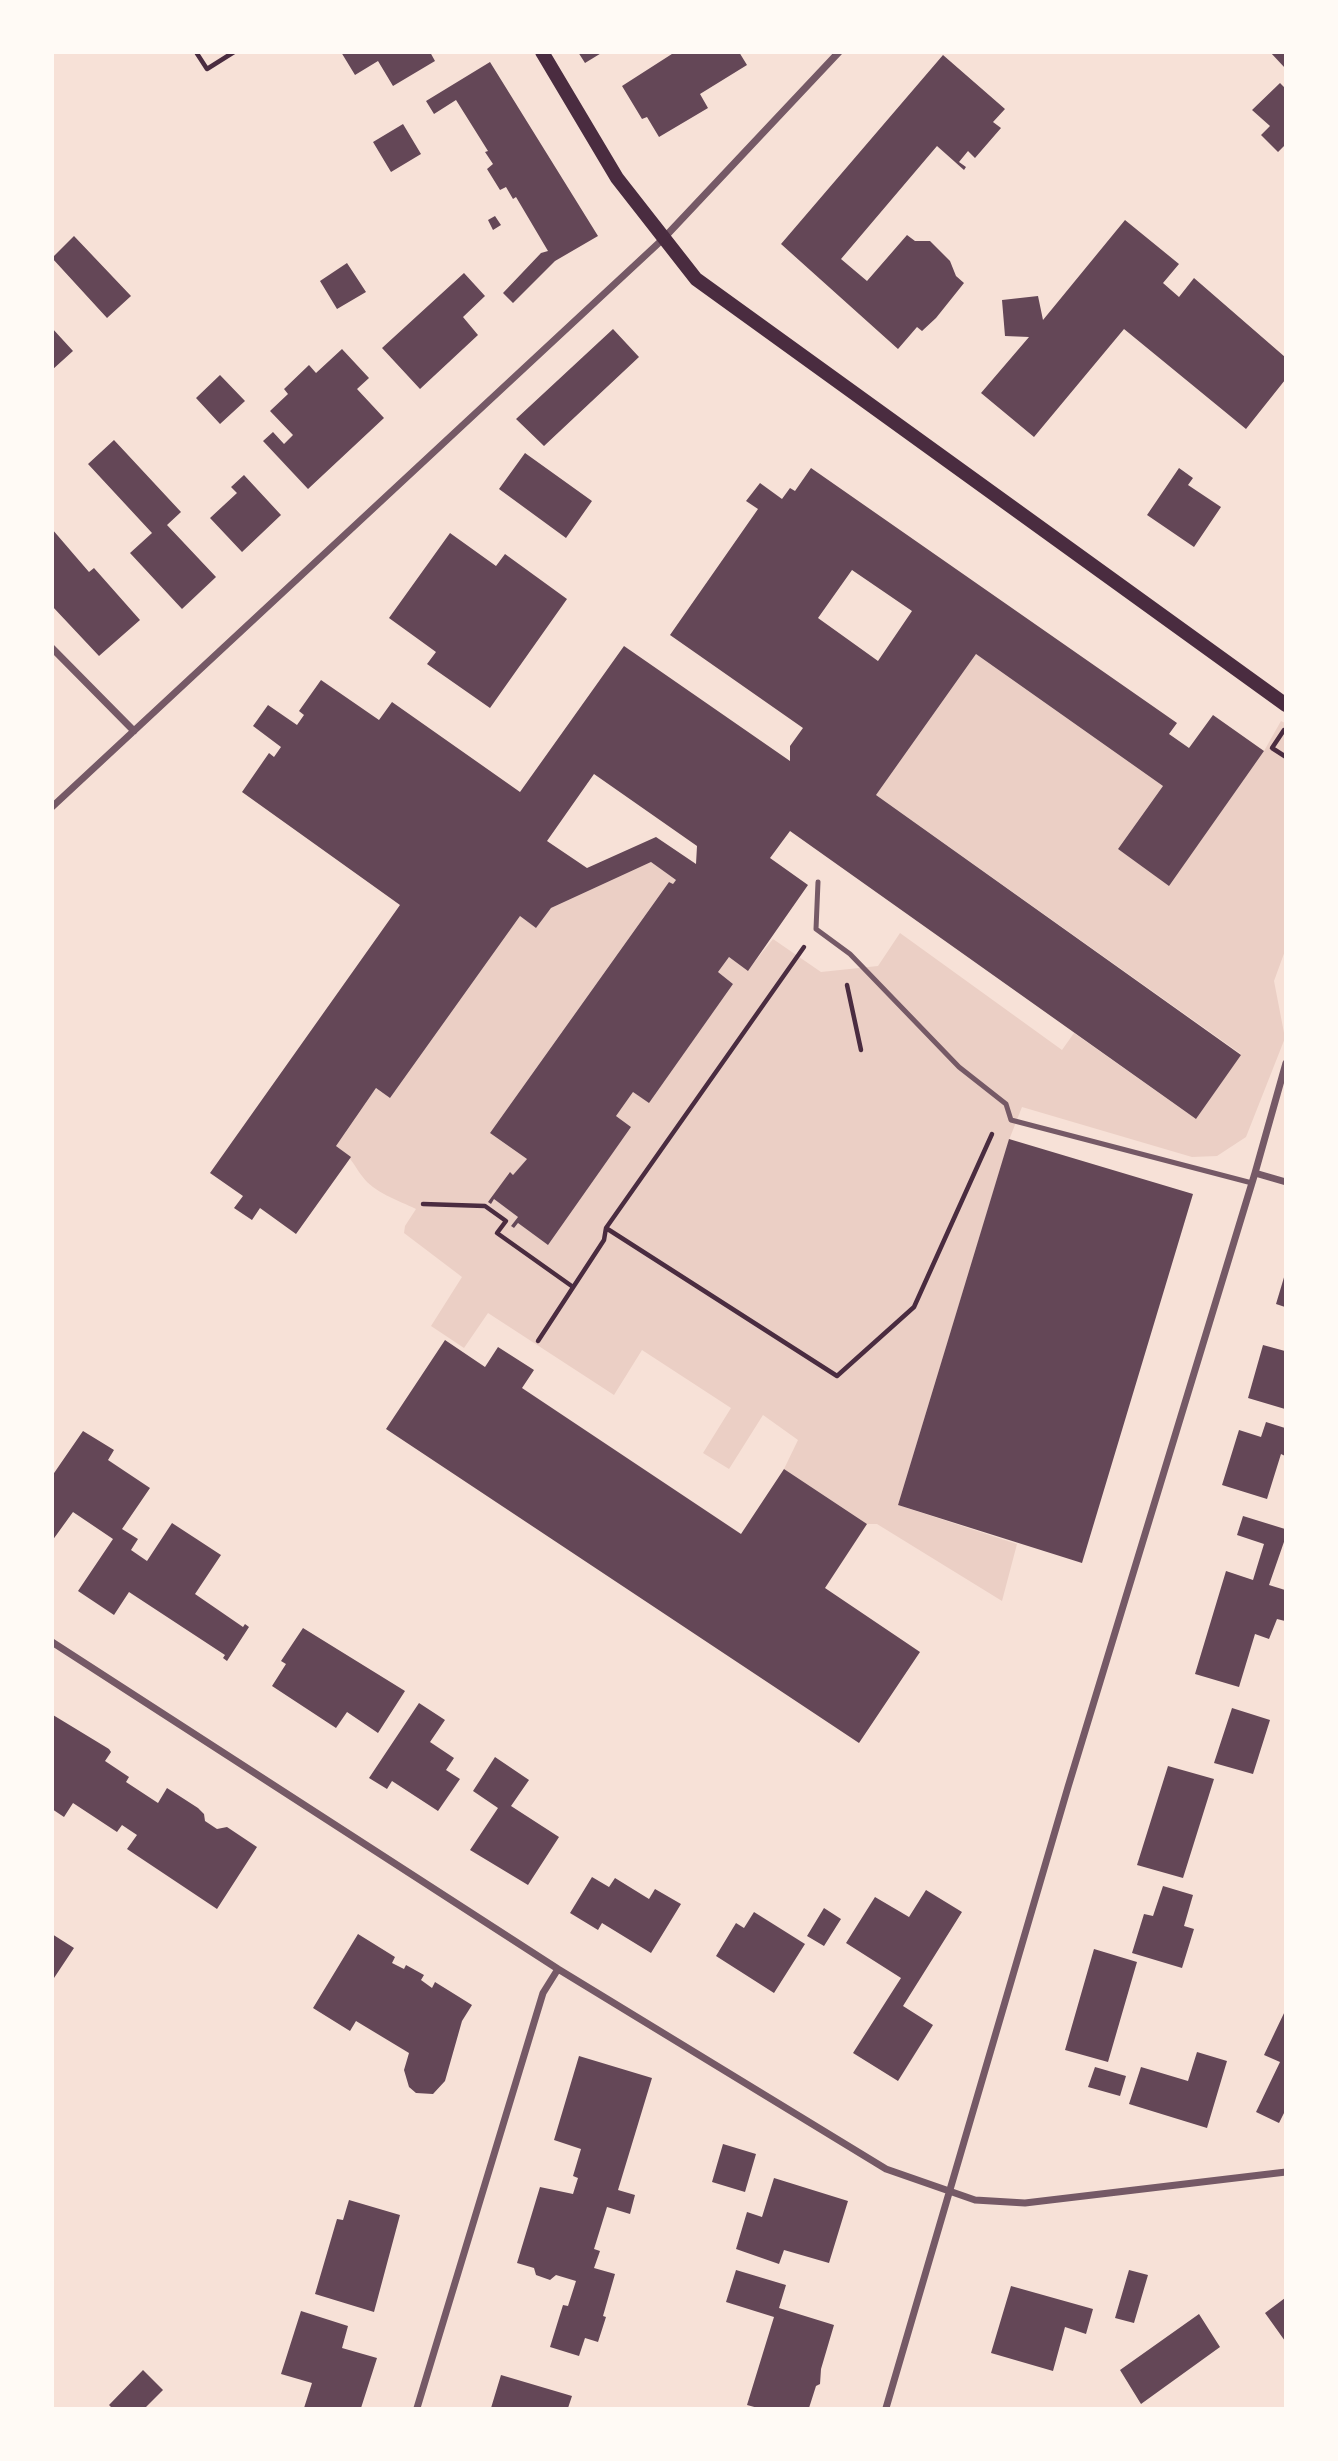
<!DOCTYPE html>
<html>
<head>
<meta charset="utf-8">
<style>
  body { margin:0 }
  #map { position:relative; width:1338px; height:2461px; overflow:hidden; background:#f7e1d7; font-family:"Crimson Pro",serif }
  canvas { display:block }
  .frame { position:absolute; inset:0; border:54px solid #fffaf5; pointer-events:none }
</style>
</head>
<body>
<div id="map">
<canvas width="1338" height="2461"></canvas>
<div class="frame"></div>
</div>
<script>
const ctx = document.querySelector('canvas').getContext('2d');
ctx.lineJoin = 'round';
function fillPath(path, color) { ctx.fillStyle = color; ctx.fill(path, 'evenodd'); }
function strokePath(path, color, width, dash) { ctx.strokeStyle = color; ctx.lineWidth = width; ctx.lineCap = dash ? 'butt' : 'round'; ctx.setLineDash(dash || []); ctx.stroke(path); }
fillPath(new Path2D(`
  M976,654L1163,786L1118,849L1169,885L1264,751L1281,721L1285,723L1286,948L1274,981L1285,1038L1246,1137L1217,1156L1192,1157L1022,1107L1009,1140L898,1505L1017,1544L1002,1601L877,1524H867L784,1469L798,1440L763,1415L729,1469L703,1453L731,1408L642,1350L614,1395L488,1313L464,1348L431,1326L462,1277L404,1233L405,1226L416,1209C398,1200 374,1193 362,1176C353,1164 350,1155 336,1146L376,1088L390,1098L520,916L536,928L551,908L651,862L676,880L673,884L669,882L490,1133L527,1159L513,1175L509,1173L489,1202L494,1199L518,1217L511,1226L514,1228L518,1223L547,1244L631,1127L616,1116L633,1092L649,1102L733,984L718,972L729,957L748,970L773,939L821,972L878,966L900,933L1062,1050L1074,1033L1196,1119L1241,1054L876,795Z`), '#ebcfc5');
fillPath(new Path2D(`
  M341,52H430L435,61L393,86L378,61L355,75Z
  M578,52H603L585,63Z
  M675,52H739L747,65L700,94L708,108L659,137L647,117L642,119L622,86Z
  M1270,52H1285V68Z
  M943,55L1005,109L993,122L1001,128L975,158L968,151L959,162L966,167L964,170L937,146L841,259L867,281L907,235L915,241H930L950,261L956,276L964,283L936,318L922,331L917,327L898,349L781,244Z
  M490,62L598,236L555,261L513,303L503,293L541,253L548,251L516,197L513,199L506,187L500,190L487,169L493,164L485,152L488,151L456,100L434,114L426,101Z
  M1280,83L1285,88V145L1278,152L1261,135L1270,126L1252,110Z
  M403,124L421,154L391,172L373,142Z
  M495,216L501,225L493,230L488,220Z
  M1125,220L1179,264L1163,283L1179,297L1194,278L1285,357V380L1246,429L1124,329L1034,437L981,393L1029,337L1005,336L1002,300L1038,296L1043,320Z
  M74,236L131,296L107,318L52,258Z
  M347,263L366,292L337,309L320,281Z
  M464,273L485,296L463,317L478,335L420,389L382,348Z
  M52,328L73,351L52,370Z
  M613,329L639,357L544,446L516,419Z
  M342,349L369,378L357,389L384,418L308,489L263,441L273,432L284,444L293,435L270,411L288,394L284,389L309,365L316,373Z
  M220,375L245,401L220,424L196,398Z
  M114,440L181,512L167,525L216,577L182,609L130,553L152,533L88,464Z
  M525,453L592,501L566,538L499,489Z
  M811,468L1177,723L1169,734L1189,748L1213,715L1264,751L1169,886L1118,849L1163,786L976,654L876,795L1241,1055L1196,1119L790,831L770,858L808,885L748,971L729,957L718,972L733,984L649,1103L633,1092L616,1116L631,1127L548,1245L518,1223L514,1228L511,1226L518,1217L494,1199L491,1204L488,1202L510,1172L513,1175L527,1159L490,1133L669,882L673,884L676,880L651,862L551,908L536,928L520,916L390,1098L376,1088L336,1146L351,1157L296,1234L260,1208L252,1220L234,1208L243,1196L210,1173L400,905L242,792L269,753L274,757L281,747L253,726L268,705L297,725L304,715L299,711L321,680L379,720L392,702L520,792L624,646L790,761V746L803,728L670,635L758,509L746,501L760,483L782,499L790,488L795,491ZM852,570L912,611L878,661L818,618ZM594,774L697,846L696,864L656,837L587,868L547,841Z
  M1179,468L1193,478L1188,485L1221,507L1194,547L1147,515Z
  M244,475L281,515L242,552L210,518L237,493L231,487Z
  M52,529L89,572L94,568L140,620L99,656L52,606Z
  M450,533L496,566L505,554L567,599L490,708L427,664L436,652L389,618Z
  M1009,1139L1193,1194L1082,1563L898,1505Z
  M1285,1274V1307L1276,1304Z
  M445,1340L485,1367L498,1347L534,1370L522,1388L741,1534L784,1469L867,1524L825,1588L920,1652L859,1743L386,1429Z
  M1263,1345L1285,1351V1409L1248,1398Z
  M1266,1422L1285,1428V1456L1281,1454L1267,1499L1222,1485L1239,1430L1261,1437Z
  M83,1431L114,1450L108,1460L150,1488L122,1529L138,1539L131,1550L147,1561L172,1523L221,1555L195,1594L243,1627L245,1624L249,1627L227,1661L223,1658L225,1655L129,1592L114,1615L78,1591L113,1539L73,1512L52,1541V1476Z
  M1243,1516L1285,1529V1539L1269,1585L1285,1590V1621L1277,1619L1269,1639L1255,1634L1239,1687L1195,1674L1226,1571L1253,1580L1264,1544L1237,1535Z
  M303,1628L405,1691L378,1733L347,1712L336,1728L272,1686L286,1664L281,1661Z
  M419,1703L445,1720L430,1742L454,1758L446,1770L460,1779L438,1811L392,1781L387,1789L369,1778Z
  M1232,1708L1270,1720L1253,1774L1214,1763Z
  M53,1715L109,1749L111,1752L105,1761L129,1777L126,1782L158,1803L167,1788L198,1808L204,1814L205,1821L217,1829L227,1827L257,1847L217,1909L127,1849L137,1835L122,1825L117,1832L73,1803L64,1817L52,1809Z
  M495,1757L529,1780L511,1806L559,1837L528,1885L470,1850L498,1808L473,1791Z
  M1168,1766L1214,1779L1183,1878L1137,1865Z
  M592,1877L609,1887L615,1878L649,1899L655,1889L681,1904L651,1953L602,1923L598,1930L570,1913Z
  M1163,1886L1193,1895L1184,1926L1194,1929L1182,1968L1132,1953L1144,1914L1153,1916Z
  M926,1890L962,1912L903,2006L933,2025L898,2081L853,2053L901,1978L846,1943L875,1897L909,1917Z
  M824,1908L841,1919L824,1946L807,1936Z
  M754,1912L805,1944L774,1993L716,1956L736,1923L744,1928Z
  M52,1934L74,1948L52,1981Z
  M358,1934L395,1957L392,1963L404,1969L406,1965L424,1975L421,1980L432,1988L435,1982L472,2005L462,2021L445,2081L433,2094L416,2093L409,2087L404,2070L409,2053L356,2021L350,2031L313,2008Z
  M1094,1949L1137,1962L1108,2062L1065,2050Z
  M1285,2011V2111L1279,2123L1256,2112L1280,2062L1264,2055Z
  M1197,2052L1227,2061L1207,2128L1129,2104L1141,2067L1188,2081Z
  M579,2056L652,2078L618,2190L635,2195L630,2214L607,2207L594,2249L600,2251L594,2268L615,2274L603,2316L606,2317L598,2342L585,2338L579,2356L550,2347L563,2305L568,2306L576,2281L556,2275L550,2280L536,2275L534,2268L517,2263L540,2187L573,2194L578,2178L573,2176L581,2149L554,2140Z
  M1095,2067L1126,2076L1120,2096L1088,2087Z
  M723,2144L756,2154L745,2192L712,2182Z
  M774,2178L848,2201L829,2263L784,2250L779,2264L736,2249L747,2212L762,2217Z
  M349,2200L400,2215L374,2312L315,2294L337,2219L343,2220Z
  M736,2270L786,2285L779,2308L834,2325L821,2369L820,2384L816,2386L809,2408H758L747,2405L774,2317L726,2302Z
  M1129,2270L1148,2275L1134,2323L1115,2318Z
  M1011,2286L1093,2309L1086,2334L1065,2327L1053,2371L991,2353Z
  M1285,2298V2341L1265,2313Z
  M301,2311L348,2326L342,2348L377,2358L361,2408H304L312,2383L281,2374Z
  M1199,2314L1220,2347L1141,2404L1120,2370Z
  M143,2370L163,2390L145,2408H112L109,2405Z
  M501,2375L572,2396L568,2408H491Z`), '#644757');
strokePath(new Path2D(`
  M196,52L207,69L234,52
  M1284,730L1272,748L1286,757
  M804,947L606,1228L837,1376L914,1307L992,1134
  M847,985L861,1050
  M423,1204L485,1206L506,1221L497,1233L573,1287
  M538,1341L604,1240L606,1228`), '#4a2c40', 4.5);
strokePath(new Path2D(`
  M818,882L816,929L850,954L959,1067L1006,1104L1011,1120L1252,1183`), '#755966', 5);
strokePath(new Path2D(`
  M52,648L134,731
  M52,807L663,239L839,52
  M1255,1173L1286,1182
  M52,1642L558,1969L886,2169L975,2200L1025,2203L1286,2172
  M417,2408L543,1993L558,1969
  M886,2408L1068,1787L1255,1173L1286,1063`), '#755966', 7);
strokePath(new Path2D(`
  M542,52L617,178L696,279L1286,705`), '#4a2c40', 14);
</script>
</body>
</html>
